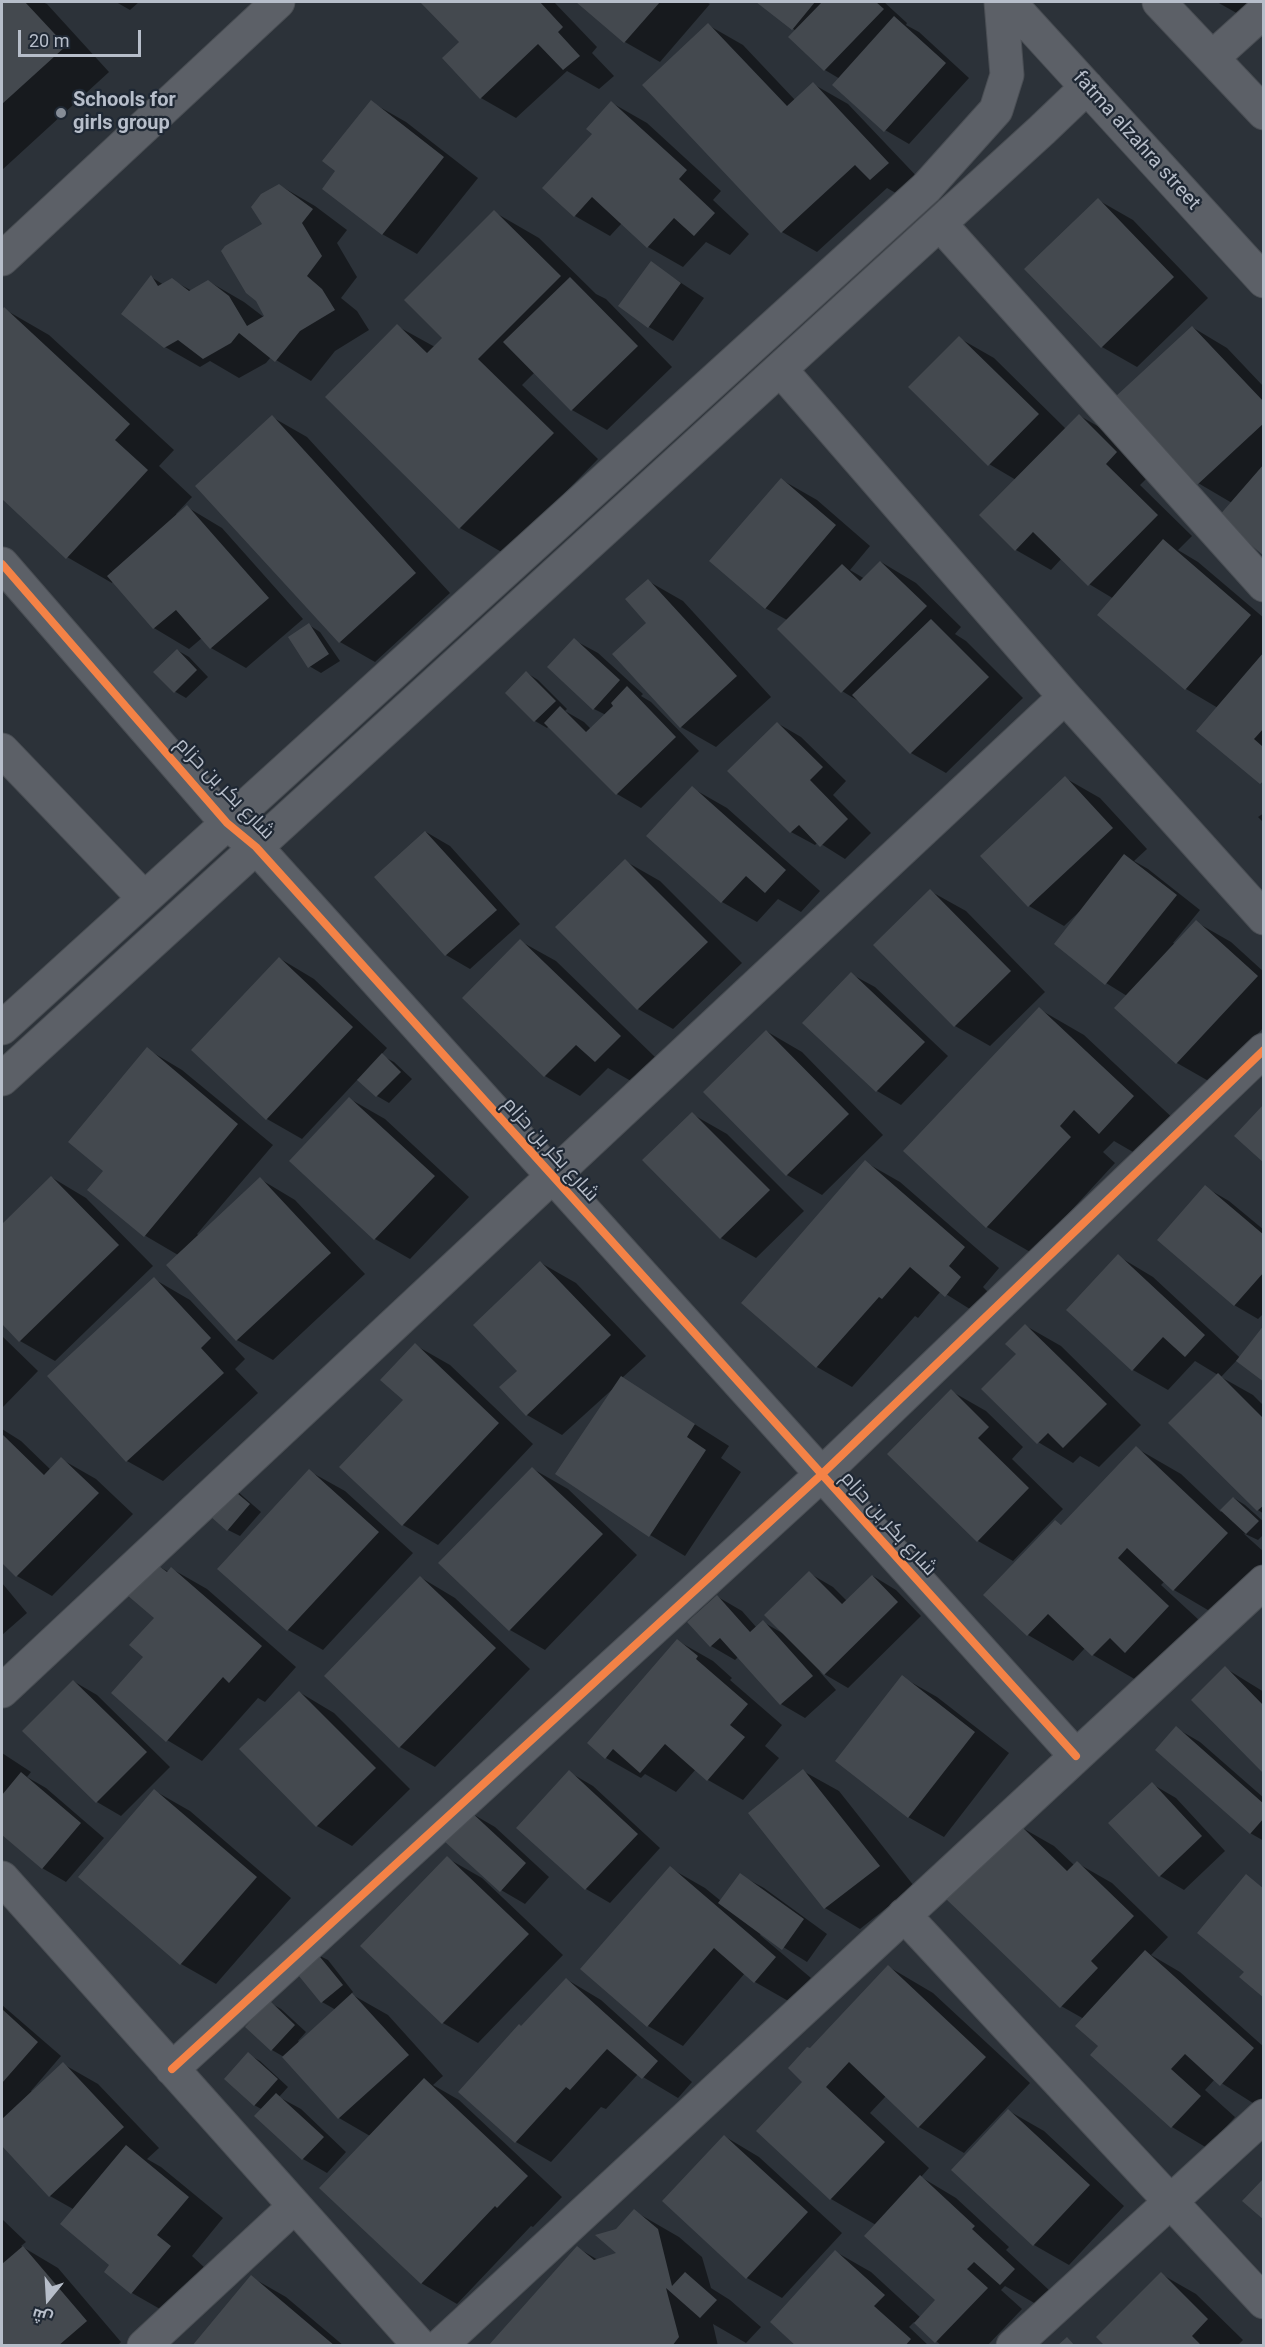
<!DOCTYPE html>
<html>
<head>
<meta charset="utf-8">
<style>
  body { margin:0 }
  #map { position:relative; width:1265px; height:2347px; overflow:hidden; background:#2c3239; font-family:Roboto,Cairo,sans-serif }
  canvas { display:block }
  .frame { position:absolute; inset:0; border:3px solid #b7beca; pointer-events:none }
  .north { position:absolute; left:18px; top:2269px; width:60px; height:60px; -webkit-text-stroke:4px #1f2834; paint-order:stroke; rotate:198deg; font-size:16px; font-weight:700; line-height:24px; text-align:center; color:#b7beca }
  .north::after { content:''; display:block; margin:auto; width:21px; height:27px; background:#b7beca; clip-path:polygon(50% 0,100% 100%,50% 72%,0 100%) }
  .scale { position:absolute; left:18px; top:30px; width:123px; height:27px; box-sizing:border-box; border:3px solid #b7beca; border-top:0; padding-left:8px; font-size:18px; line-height:21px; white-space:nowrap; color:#b7beca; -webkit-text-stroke:4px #1f2834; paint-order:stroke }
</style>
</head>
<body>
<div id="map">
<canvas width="1265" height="2347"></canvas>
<div class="frame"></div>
<div class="north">ش</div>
<div class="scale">20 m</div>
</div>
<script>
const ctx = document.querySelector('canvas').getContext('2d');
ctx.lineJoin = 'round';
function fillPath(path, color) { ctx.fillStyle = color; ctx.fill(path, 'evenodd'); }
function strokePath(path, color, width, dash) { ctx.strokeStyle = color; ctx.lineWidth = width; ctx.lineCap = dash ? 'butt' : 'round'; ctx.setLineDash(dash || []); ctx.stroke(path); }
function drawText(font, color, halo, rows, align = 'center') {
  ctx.font = font + ' Roboto,Cairo,sans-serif'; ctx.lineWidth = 4.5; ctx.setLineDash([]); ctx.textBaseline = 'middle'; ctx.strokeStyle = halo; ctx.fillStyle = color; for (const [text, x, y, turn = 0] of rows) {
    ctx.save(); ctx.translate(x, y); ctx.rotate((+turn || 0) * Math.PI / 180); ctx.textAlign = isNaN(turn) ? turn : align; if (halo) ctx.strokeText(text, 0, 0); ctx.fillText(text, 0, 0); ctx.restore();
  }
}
fillPath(new Path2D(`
  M2,2H42L47,4L109,72L2,170Z
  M116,2H139L130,10Z
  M423,2H554L597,47L592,53L614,76L599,89L567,71L516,118L481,98L461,42Z
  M579,2H706L710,4L660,62L625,42Z
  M758,2H884L907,23L906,25L919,32L969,78L909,144L885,130L840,79L825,70L790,36L796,31Z
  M1217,2H1264L1256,24Z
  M708,25L743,45L795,100L813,84L848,104L923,183L906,199L887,188L817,252L782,232L644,85Z
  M371,102L406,122L478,178L417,254L382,234Z
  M612,103L647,123L721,191L713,200L749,234L730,255L706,242L683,267L648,247L622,223L610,236L575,216L594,133Z
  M279,185L315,206L347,230L337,243L357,277L341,298L357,311L369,330L335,351L311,381L271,357L266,363L239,378L210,361L200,367L165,347L151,277L164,285L172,280L192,291L208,281L244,302L269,321L264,224Z
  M1098,200L1133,220L1208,298L1137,367L1102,347Z
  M494,212L539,238L596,294L606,299L672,367L607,430L572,410L535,372L522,385L598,459L505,554L460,528L397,326L435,347L444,338Z
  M651,263L704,298L673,341L649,327L620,306Z
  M4,309L49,335L174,450L159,466L192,497L176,514L178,516L187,507L222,528L303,619L246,668L211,648L202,638L189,649L154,628L113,581L112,583L67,557L2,497V312Z
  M1192,327L1227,348L1264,387V554L1232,503L1198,483Z
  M959,338L994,358L1066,429L1080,416L1115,436L1152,473L1140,485L1192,536L1178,550L1198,562L1264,618V785L1198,730L1218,708L1186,689L1100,615L1114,599L1089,584L1062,558L1051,570L1016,550V480L989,464Z
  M272,417L307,437L450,593L375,662L340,642Z
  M782,480L817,500L870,546L850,570L865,579L881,562L916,583L961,627L955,634L966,641L1023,698L946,773L911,753L863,704L842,691L787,620L765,608Z
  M648,581L683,601L771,697L716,747L681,727L648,623Z
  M309,625L320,632L340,661L321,673L309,666Z
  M574,640L598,653L643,694L641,696L651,702L699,751L641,808L617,794L549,726L547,728L535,721L507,693L527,673L538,680L567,709L565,711L584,722L591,729L606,715L594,709Z
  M177,650L189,657L208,677L186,698L174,691Z
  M777,723L801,737L846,781L833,795L871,833L845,859L818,842L815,845L791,832Z
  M1065,778L1100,798L1147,849L1134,861L1148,869L1200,910L1173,943L1175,944L1196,922L1231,942L1264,972V1027L1212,1083L1177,1063L1127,996L1106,983L1079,912L1064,926L1029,906Z
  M692,788L727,808L820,891L801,912L778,899L757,922L722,902L648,835Z
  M1264,813V823L1258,817Z
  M426,832L450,846L520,924L470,969L446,955Z
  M625,861L660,881L742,963L673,1029L638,1009L557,927Z
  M930,891L966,911L1045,992L990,1046L955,1026Z
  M520,941L556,961L655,1057L631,1081L608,1068L580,1096L545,1076Z
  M279,958L314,979L387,1048L381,1055L394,1062L412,1079L389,1103L377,1096L358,1079L302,1139L267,1119Z
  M851,974L875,987L948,1056L901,1105L877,1091Z
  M1039,1009L1084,1035L1178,1123L1145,1159L1114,1141L1103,1152L1115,1163L1032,1253L987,1227L905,1151Z
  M766,1031L802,1052L883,1135L822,1195L787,1175Z
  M147,1049L182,1070L273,1145L197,1234L199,1236L260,1179L295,1200L365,1274L273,1360L237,1340L178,1255L144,1235L105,1171Z
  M350,1099L385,1119L469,1197L410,1259L375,1239Z
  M692,1114L727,1134L804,1211L756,1258L721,1238Z
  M865,1162L900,1182L999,1268L983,1287L995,1299L981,1316L941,1291L918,1318L915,1316L852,1387L817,1367L743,1303Z
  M51,1177L86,1198L153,1266L55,1361L20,1341L2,1322V1226Z
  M1205,1187L1229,1201L1264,1230V1313L1258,1319L1234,1305Z
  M1118,1256L1153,1277L1264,1380L1237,1360L1221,1377L1253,1395L1264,1406V1514L1258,1510L1218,1375L1195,1361L1168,1390L1133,1370Z
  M541,1263L576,1283L646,1356L622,1378L729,1446L721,1458L741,1472L685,1556L650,1535L557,1474L616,1386L562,1435L527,1415L501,1387L519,1371Z
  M154,1279L190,1300L245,1359L235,1369L258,1393L163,1481L127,1461L49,1376Z
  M1026,1326L1061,1346L1141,1425L1099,1467L1080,1456L1073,1463L1038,1442Z
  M2,1336L38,1371L2,1408Z
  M415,1345L450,1365L533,1444L438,1545L403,1525L405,1400Z
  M951,1391L986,1411L1023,1447L1012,1459L1063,1509L1013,1561L978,1541Z
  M2,1429L21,1441L51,1470L61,1459L96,1479L133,1514L52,1596L17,1576L2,1561Z
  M1136,1448L1181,1474L1221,1512L1234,1498L1245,1505L1264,1522V1534L1258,1540L1243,1533L1264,1552V1568L1218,1616L1174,1590L1165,1581L1161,1585L1213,1633L1138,1681L1093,1655L1085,1648L1073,1661L1028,1635L1055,1522L1063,1526Z
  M533,1469L568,1489L637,1555L545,1650L510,1630Z
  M309,1471L345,1491L413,1553L323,1650L288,1630Z
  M237,1491L261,1512L240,1536L228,1530Z
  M156,1565L169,1572L172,1569L207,1589L296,1667L265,1702L258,1698L202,1761L167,1740L145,1657L156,1617Z
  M809,1573L833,1587L847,1601L873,1576L896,1590L921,1616L848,1688L819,1671L836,1690L805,1718L781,1704L738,1657L735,1660L711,1646L718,1597L742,1611L757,1628L763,1622L784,1634Z
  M420,1577L455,1598L530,1669L435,1767L400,1747L326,1676Z
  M2,1583L27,1613L2,1635Z
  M678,1641L713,1661L732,1678L730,1680L782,1725L765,1746L779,1758L743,1800L708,1780L696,1769L676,1792L645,1774L641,1778L606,1758Z
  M1225,1668L1264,1692V1772Z
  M902,1677L937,1697L1009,1753L944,1837L908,1817Z
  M73,1681L97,1695L170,1767L121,1816L97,1802Z
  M299,1692L334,1713L410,1789L352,1846L317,1826Z
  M1176,1728L1200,1742L1264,1798V1841L1250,1833Z
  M2,1753L31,1772L27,1777L46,1788L104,1838L66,1882L42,1868L2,1833Z
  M803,1771L839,1791L914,1886L860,1929L825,1908L750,1813Z
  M569,1772L593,1786L660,1848L610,1903L586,1889Z
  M1152,1784L1176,1798L1225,1851L1184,1890L1160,1876Z
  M155,1791L190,1811L291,1898L216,1984L181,1964L80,1876Z
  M471,1813L495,1827L549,1877L525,1904L501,1890Z
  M1019,1826L1054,1846L1074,1865L1077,1863L1112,1883L1168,1937L1151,1955L1180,1972L1264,2047V2097L1256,2105L1215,2079L1205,2090L1235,2117L1207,2148L1172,2127L1092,2055L1100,2046L1084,2019L1061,2006Z
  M447,1858L482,1878L563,1955L478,2043L443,2023L362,1946Z
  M670,1868L705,1888L721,1901L740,1875L764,1888L827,1934L807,1962L761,1933L760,1935L811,1978L790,2002L755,1982L745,1973L683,2046L648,2026Z
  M316,1954L328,1960L353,1992L351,1994L388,2015L443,2076L433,2085L459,2100L562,2197L533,2227L531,2226L457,2304L421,2283L370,2136L339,2118L284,2057L272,2050L247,2027L269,2002L281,2009L306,2032L298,2041L300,2043L336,2010L322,2002Z
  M889,1967L933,1993L1030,2083L964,2153L919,2127L886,2096L870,2113L929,2168L921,2177L956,2198L1009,2247L1006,2250L1049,2290L1036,2304L1005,2286L1001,2290L1022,2309L987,2346H942L914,2322L909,2327L929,2346H798L836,2252L871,2272L921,2318L937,2300L876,2225L831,2199L804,2082L810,2050Z
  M566,1979L601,2000L692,2082L678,2098L638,2074L606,2109L601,2107L551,2162L516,2142L522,2028Z
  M2,2005L61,2056L31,2091L33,2092L63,2064L98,2084L159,2148L147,2159L161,2167L223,2218L192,2256L205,2268L167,2313L132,2293L106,2272L111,2265L73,2209L50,2196L2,2144Z
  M248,2054L260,2061L288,2087L279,2097L301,2109L346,2152L327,2173L303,2159L263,2110L254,2105Z
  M1009,2111L1044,2131L1124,2206L1069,2265L1034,2245Z
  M724,2136L759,2157L842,2233L782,2298L747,2278Z
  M634,2211L679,2237L702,2257L711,2288L730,2300L761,2327L746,2343L713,2324L718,2346H490L578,2248L598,2260L619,2254L616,2231Z
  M2,2219L26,2242L21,2246L58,2268L121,2342L117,2346H2Z
  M1161,2274L1196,2294L1243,2340L1237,2346H1107Z
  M251,2277L286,2297L344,2346H194Z`), '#0007');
fillPath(new Path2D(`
  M2,2H25L66,46L2,104Z
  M420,2H540L563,27L558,32L580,56L563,70L538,44L480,99L442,58L459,42Z
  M576,2H660L624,43Z
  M756,2H815L792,30Z
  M822,2H876L884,9L824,71L788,37Z
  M894,16L946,63L884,132L832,85Z
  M708,23L787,106L813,82L889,163L870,180L855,165L781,233L642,85Z
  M371,100L444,157L382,235L322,189L335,171L322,161Z
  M611,101L687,170L679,179L715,213L694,236L674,218L647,248L592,197L574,217L542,188L592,134L586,129Z
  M279,184L313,209L302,223L322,256L307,276L322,289L335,310L300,331L275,362L239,333L231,343L203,359L178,340L164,348L121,314L151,275L158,286L172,278L189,291L208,280L229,296L247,326L264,316L256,301L246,293L221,251L225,246L262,224L251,207L261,194Z
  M1098,198L1174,277L1101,348L1024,269Z
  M494,210L561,276L478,359L554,433L459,529L325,397L397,324L427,353L442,338L404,300Z
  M651,261L681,283L648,328L618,306Z
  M570,277L638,346L571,411L503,342Z
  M4,307L130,424L115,440L148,470L66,559L2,499V310Z
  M1192,326L1264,402V423L1197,485L1115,397Z
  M959,336L1039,414L988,466L908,387Z
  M1079,414L1117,452L1106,464L1158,515L1088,586L1033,532L1015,551L979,515Z
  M272,415L416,573L339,643L195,486Z
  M1264,464V556L1218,517Z
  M781,478L836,525L765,609L709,561Z
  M187,505L269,598L210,649L176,610L153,629L107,576Z
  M1163,539L1251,615L1185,690L1097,615Z
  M880,561L927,606L841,693L777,629L842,564L860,581Z
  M648,579L737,676L680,728L612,654L646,623L625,599Z
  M931,619L989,677L910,754L852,695Z
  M309,623L329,654L308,668L288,637Z
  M574,638L620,680L593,710L547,667Z
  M177,649L197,670L174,693L153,672Z
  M1264,652V728L1254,739L1262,746L1264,744V781L1260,784L1196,731Z
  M526,671L556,701L534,722L505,693Z
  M627,686L676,737L616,795L544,723L560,706L586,732L613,706L611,703Z
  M777,722L823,767L810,780L848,819L820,847L799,825L790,833L727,771Z
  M1065,776L1113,828L1028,907L980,856Z
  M692,786L786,870L765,893L746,876L721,903L646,836Z
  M425,831L497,910L445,956L374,877Z
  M1124,854L1177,895L1105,985L1054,944Z
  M625,859L708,942L637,1010L555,927Z
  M930,889L1011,971L954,1027L873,945Z
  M1196,920L1258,976L1176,1064L1114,1008Z
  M520,939L621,1036L595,1062L576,1045L544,1077L462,998Z
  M279,957L353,1027L266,1120L191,1050Z
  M851,972L925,1042L876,1092L802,1023Z
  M1039,1007L1134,1096L1099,1134L1074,1110L1060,1126L1071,1137L986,1228L903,1151Z
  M766,1030L849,1114L786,1176L703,1092Z
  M147,1047L238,1124L144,1237L87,1190L103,1171L68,1142Z
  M382,1053L401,1072L376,1097L357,1080Z
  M349,1097L435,1176L374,1240L289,1161Z
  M1264,1104V1163L1234,1136Z
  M692,1112L770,1190L720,1239L642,1160Z
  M865,1160L965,1247L949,1266L961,1277L945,1297L910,1267L882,1299L879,1297L816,1368L741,1303Z
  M51,1176L119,1245L19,1342L2,1324V1224Z
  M260,1177L331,1253L236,1341L166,1265Z
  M1205,1185L1264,1235V1272L1234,1306L1157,1240Z
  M1118,1254L1205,1335L1185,1357L1163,1337L1132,1371L1066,1310Z
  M540,1261L611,1335L526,1416L499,1387L517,1371L473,1325Z
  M154,1277L211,1338L201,1348L224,1373L126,1462L47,1376Z
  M1025,1324L1107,1404L1063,1448L1048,1433L1037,1444L981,1389L1016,1354L1005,1344Z
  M1264,1325V1382L1236,1361Z
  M415,1343L499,1423L402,1526L339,1467L403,1400L380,1380Z
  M1218,1373L1264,1419V1505L1257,1511L1168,1423Z
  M621,1376L695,1424L687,1437L706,1450L649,1537L555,1474Z
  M951,1389L989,1427L978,1438L1029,1488L977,1542L887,1454Z
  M2,1434L44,1475L61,1457L99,1493L16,1577L2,1563Z
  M1136,1446L1228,1533L1173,1591L1127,1548L1118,1558L1169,1606L1125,1653L1110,1638L1092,1656L1048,1614L1027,1636L983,1595L1055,1520L1061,1525Z
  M532,1467L603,1534L509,1631L438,1563Z
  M309,1469L379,1532L287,1631L217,1569Z
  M225,1483L250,1504L227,1531L202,1509Z
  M1233,1497L1259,1521L1246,1534L1220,1510Z
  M155,1563L167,1572L171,1567L262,1646L229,1683L223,1677L166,1742L111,1693L143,1657L129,1645L154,1618L127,1595Z
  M809,1571L842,1604L872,1575L898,1602L824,1675L764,1615Z
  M420,1576L496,1648L399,1748L324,1676Z
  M717,1595L750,1632L763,1620L813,1676L780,1705L720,1638L710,1647L687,1622Z
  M677,1639L698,1656L696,1659L748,1704L730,1725L745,1737L707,1781L665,1744L640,1773L613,1749L605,1759L587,1743Z
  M1225,1666L1264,1706V1774L1191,1700Z
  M902,1675L975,1732L908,1818L835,1761Z
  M73,1680L147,1752L96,1803L22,1731Z
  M299,1691L376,1768L316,1827L239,1749Z
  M1176,1726L1264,1804V1818L1250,1834L1155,1750Z
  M803,1769L880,1866L824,1909L748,1813Z
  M569,1770L638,1834L585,1890L516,1828Z
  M21,1772L81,1823L42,1869L2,1835V1795Z
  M1152,1782L1202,1836L1159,1877L1108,1823Z
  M154,1789L257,1877L180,1965L78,1877Z
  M470,1811L526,1863L500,1892L443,1840Z
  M1019,1824L1067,1871L1077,1861L1134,1916L1091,1961L1098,1968L1060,2008L946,1899Z
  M447,1856L529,1934L442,2024L360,1946Z
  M670,1866L776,1957L754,1983L714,1948L647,2027L580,1969Z
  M740,1873L804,1919L782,1950L718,1903Z
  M1246,1874L1264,1889V1998L1239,1977L1244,1972L1197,1933Z
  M1145,1950L1254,2048L1220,2086L1185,2054L1171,2069L1201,2096L1171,2128L1090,2055L1098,2046L1075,2026Z
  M316,1952L343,1985L321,2003L294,1970Z
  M888,1965L986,2057L918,2128L849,2062L826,2087L885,2142L830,2200L756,2131L802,2082L788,2068L807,2047L810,2048Z
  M566,1978L658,2061L642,2079L607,2049L570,2090L566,2087L515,2143L458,2092L519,2024L521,2026Z
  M352,1993L409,2055L338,2119L282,2057Z
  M269,2000L295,2025L271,2051L245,2027Z
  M2,2009L38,2042L2,2083Z
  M248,2052L278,2079L254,2106L224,2079Z
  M63,2062L124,2127L49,2197L2,2146V2119Z
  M424,2078L528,2176L497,2208L495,2206L421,2284L319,2188Z
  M276,2093L324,2137L302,2160L254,2116Z
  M1008,2109L1090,2185L1033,2246L951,2170Z
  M724,2135L808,2212L746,2279L662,2201Z
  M126,2145L189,2197L157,2235L171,2246L131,2294L104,2272L109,2265L60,2224Z
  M920,2175L975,2226L972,2229L1015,2269L1000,2285L974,2262L967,2269L988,2288L935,2343L914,2323L935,2300L864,2236Z
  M1264,2178V2220L1242,2201Z
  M634,2209L658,2229L672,2286L685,2272L717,2300L700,2318L666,2288L679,2337L672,2346H488L577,2246L594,2260L616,2253L595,2235L616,2229Z
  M23,2246L87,2321L58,2346H2V2264Z
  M835,2250L885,2295L874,2306L911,2339L905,2346H796L770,2322Z
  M1161,2272L1208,2319L1192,2336L1202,2346H1105L1096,2337Z
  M251,2275L335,2346H192Z
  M1067,2337L1075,2346H1057Z`), '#44494f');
const minor = new Path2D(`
  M1009,2L1264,281
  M1159,2L1264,113
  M1212,58L1264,11
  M940,224L1264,585
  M2,259L278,2
  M780,369L1065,697L1264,918
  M2,564L227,823L256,847L1076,1756
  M2,750L144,898
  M2,1028L926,188L996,110L1007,75L1001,2
  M2,1079L1042,130L1087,87
  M2,1691L1065,697
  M2,1878L420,2346
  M904,1915L1264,2302
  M172,2069L821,1475L1264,1050
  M144,2346L295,2206
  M440,2346L1264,1582
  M1013,2346L1264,2116`);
strokePath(minor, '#4a4e54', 35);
strokePath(minor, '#5c6067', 33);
strokePath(new Path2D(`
  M2,564L227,823L256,847L1076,1756
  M172,2069L821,1475L1264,1050`), '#f48246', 8);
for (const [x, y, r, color] of [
  [61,113,6,"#868d97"]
]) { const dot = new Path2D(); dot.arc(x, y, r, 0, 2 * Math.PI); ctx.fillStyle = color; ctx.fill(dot); strokePath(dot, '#1f2834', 2); }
drawText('bold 20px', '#b7beca', '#1f2834', [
  ["Schools for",73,101],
  ["girls group",73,124]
], 'left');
drawText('20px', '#b7beca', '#1f2834', [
  ["fatma alzahra street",1136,141,48],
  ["شارع بكر بن حزام",224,789,46],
  ["شارع بكر بن حزام",550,1150,48],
  ["شارع بكر بن حزام",888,1524,48]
]);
</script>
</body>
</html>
